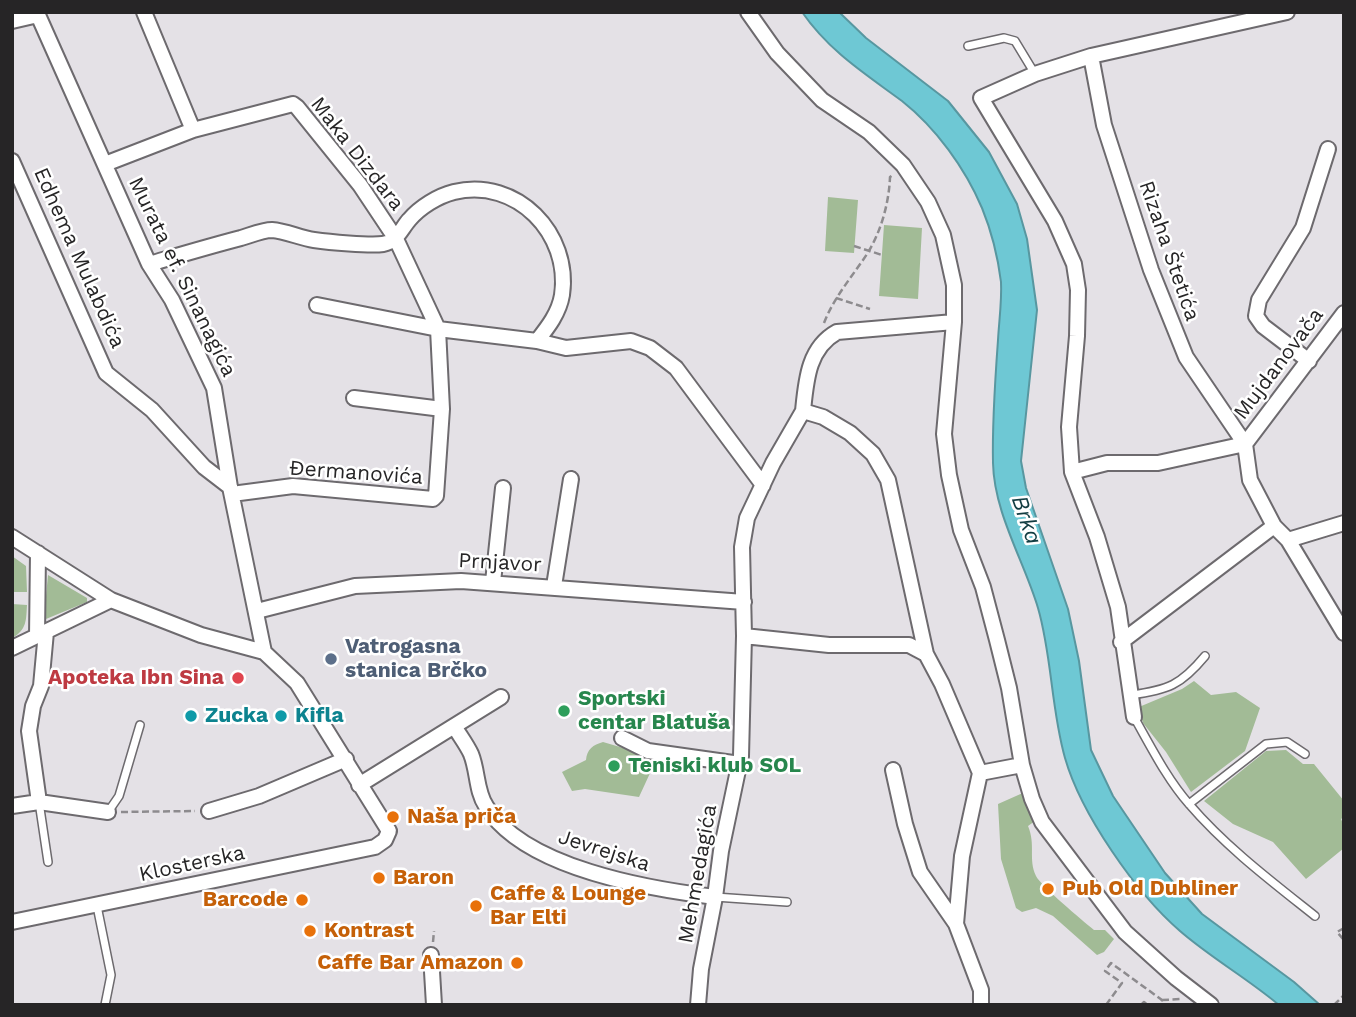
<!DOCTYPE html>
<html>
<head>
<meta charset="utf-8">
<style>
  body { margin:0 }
  #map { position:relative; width:1356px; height:1017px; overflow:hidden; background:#e4e1e6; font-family:"Work Sans",sans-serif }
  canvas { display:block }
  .frame { position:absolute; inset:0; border:14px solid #262526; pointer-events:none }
</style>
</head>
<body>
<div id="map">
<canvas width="1356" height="1017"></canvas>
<div class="frame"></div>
</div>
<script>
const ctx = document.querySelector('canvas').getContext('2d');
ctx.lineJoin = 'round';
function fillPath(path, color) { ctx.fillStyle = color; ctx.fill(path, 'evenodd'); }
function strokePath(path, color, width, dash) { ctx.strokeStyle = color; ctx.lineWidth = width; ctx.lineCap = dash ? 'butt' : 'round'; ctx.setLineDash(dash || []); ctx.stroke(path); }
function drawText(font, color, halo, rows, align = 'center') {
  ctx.font = font + ' "Work Sans",sans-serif'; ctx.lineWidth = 5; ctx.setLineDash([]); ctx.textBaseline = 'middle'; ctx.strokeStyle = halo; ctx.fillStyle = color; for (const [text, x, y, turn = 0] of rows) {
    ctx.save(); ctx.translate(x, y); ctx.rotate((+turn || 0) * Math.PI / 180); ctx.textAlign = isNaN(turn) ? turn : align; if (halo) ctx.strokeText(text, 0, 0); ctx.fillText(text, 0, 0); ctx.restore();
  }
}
fillPath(new Path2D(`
  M828,197L858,200L854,253L825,251Z
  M884,225L922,228L918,299L879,296Z
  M12,556L26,566L27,592H13Z
  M48,575L87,598V602L46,619L44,617Z
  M12,604L27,605C26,620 27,630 12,638Z
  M1194,681L1211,695L1236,692L1260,708L1245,751L1191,792L1166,752L1143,723L1139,707L1182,689Z
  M603,742L657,758L639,797L585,789L572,791L562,772L586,760C587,749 593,745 603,742Z
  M1286,750L1303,764H1314L1344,801V817L1341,819L1344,826V848L1306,879L1273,842L1233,824L1204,801L1266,751Z
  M1025,792L1035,821L1028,826C1036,845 1028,859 1036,876C1041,886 1082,920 1094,930H1105L1114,939L1104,952L1097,955L1053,916L1036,908L1022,912L1016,908L1001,859L998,804Z`), '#a2bb96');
const water = new Path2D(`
  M802,12H839L866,38L948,101L989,152L1017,204L1027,239L1037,310L1021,461L1026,488L1068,609L1079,661L1091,750L1113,796L1165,873L1202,914L1294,982L1320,1005H1279C1247,978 1211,958 1180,931C1136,893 1081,814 1065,758C1051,709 1052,656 1038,608C1024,561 994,513 993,463C992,422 995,381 998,340C999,321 1002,301 1001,282C998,258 991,230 982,208C965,168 936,128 902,101C864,73 829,51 802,12Z`);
fillPath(water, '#6ec8d4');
strokePath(water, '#5897a0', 2);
const service = new Path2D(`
  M968,46L1004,38L1015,41L1035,74
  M1131,695C1168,690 1181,685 1205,656
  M1134,717C1151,747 1167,779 1189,804C1226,847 1271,881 1315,916
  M39,802L48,862
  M1189,804L1266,744L1287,742L1305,754
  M108,812L119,796L140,725
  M715,897L787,902
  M97,906L111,975L105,1005`);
const minor = new Path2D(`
  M144,12L193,130
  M748,12L777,53L822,100L869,132L903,165L928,202L943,235L954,285V322L944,434L949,475L961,530L983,587L997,640L1009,688L1022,765L1032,799L1042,822L1125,932L1176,978L1211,1005
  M38,15L149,264L172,300L214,388L230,487L264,652
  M12,21L38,15L37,12
  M12,161L106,373L152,410L204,467L230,487
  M105,164L193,130L293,104L297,107L360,185L396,239L438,329L442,409L436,496L433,499L293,486L232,494
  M149,264C180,255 210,246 241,238C251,235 263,230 272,230C286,231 300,238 314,240C328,242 370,246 383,244C397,242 401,229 409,220C420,207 438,196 454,192C517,177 571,234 562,295C559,313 548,327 537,341
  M317,305L438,329L537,341L566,348L631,341L650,348L676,368L763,485
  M1344,313L1245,444L1250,480L1274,526L1288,540L1344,633
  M1309,361L1263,326L1256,316L1259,300L1303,228L1328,149
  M354,398L442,409
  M803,411C806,381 808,348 837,332L954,322
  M1072,472L1107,463H1158L1245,444L1186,357L1151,270L1104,125L1091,56
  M12,537L111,600L201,635L264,652L297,683L389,831L385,840L375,847L12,922
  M1288,540L1344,523
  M493,582L503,488
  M554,586L571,479
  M257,611L355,586L461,581L744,602
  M37,636L38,553
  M744,636L829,645H909L926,654L942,684L980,773L962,856L956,924L981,990V1005
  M1121,642L1274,526
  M12,648L111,600
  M1134,717L1118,607L1097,537L1072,472L1069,427L1077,336L1078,290L1074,264L1055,221L981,98L1035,74L1091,56L1287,12
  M454,726C460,736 467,745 471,754C478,771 476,791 486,806C523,868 649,889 715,897
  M622,738L648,751L740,764
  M893,770L905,824L920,872L956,924
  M980,773L1022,765
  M359,785L501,697
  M39,802L29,731L33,706L41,686L46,632
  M12,806L39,802L108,812
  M209,811L259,796L346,759
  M431,955L434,1005
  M698,1005L701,969L715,897L721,851L741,756L744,636L742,547L747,518L773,463L803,411L823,417L850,433L873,454L888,480L926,654`);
strokePath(service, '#6d6a6e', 10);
strokePath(minor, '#6d6a6e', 18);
strokePath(new Path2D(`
  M854,246L882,255
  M836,298L870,309
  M824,323C834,297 852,277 867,254C881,232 889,203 890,177L894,174
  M121,812L195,811
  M1344,928L1337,932L1344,940
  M433,942L434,931
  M1162,1000L1181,999
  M1106,1005L1122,983L1105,971L1111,963L1162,1000L1160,1003L1162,1005
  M1141,1005L1144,1002L1148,1005
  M1334,1005L1344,995`), '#8d8b8e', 2.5, [7, 3.5]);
strokePath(service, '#fff', 7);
strokePath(minor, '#fff', 14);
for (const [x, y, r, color] of [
  [331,659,7,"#5c6f8a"],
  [238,678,7,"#e0444e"],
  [564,711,7,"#2e9e5b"],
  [191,716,7,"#0f9aa8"],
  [281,716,7,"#0f9aa8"],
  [614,766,7,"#2e9e5b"],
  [393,817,7,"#e8710a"],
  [379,878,7,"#e8710a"],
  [1048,889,7,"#e8710a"],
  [302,900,7,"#e8710a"],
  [476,906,7,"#e8710a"],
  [310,931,7,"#e8710a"],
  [517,963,7,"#e8710a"]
]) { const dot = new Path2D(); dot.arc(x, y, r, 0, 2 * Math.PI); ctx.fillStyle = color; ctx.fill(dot); strokePath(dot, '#fff', 2.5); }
drawText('21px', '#262526', '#fff', [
  ["Maka Dizdara",357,154,52],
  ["Rizaha Štetića",1169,251,71],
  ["Edhema Mulabdića",79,258,66],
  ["Murata ef. Sinanagića",182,277,64],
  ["Mujdanovača",1279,364,-53],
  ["Đermanovića",356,473,4],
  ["Prnjavor",500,563,3],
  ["Jevrejska",604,851,18],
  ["Klosterska",192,864,-12],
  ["Mehmedagića",698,874,-80]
]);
drawText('bold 21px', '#4e5e75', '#fff', [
  ["Vatrogasna",345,647],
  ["stanica Brčko",345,671]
], 'left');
drawText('bold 21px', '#be3a42', '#fff', [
  ["Apoteka Ibn Sina",224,678]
], 'right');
drawText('bold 21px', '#27864d', '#fff', [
  ["Sportski",578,699],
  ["centar Blatuša",578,723],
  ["Teniski klub SOL",628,766]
], 'left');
drawText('bold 21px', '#0d838f', '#fff', [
  ["Zucka",205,716],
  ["Kifla",295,716]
], 'left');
drawText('bold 21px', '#c56008', '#fff', [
  ["Naša priča",407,817],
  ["Baron",393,878],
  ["Pub Old Dubliner",1062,889],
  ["Caffe & Lounge",490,894],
  ["Bar Elti",490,918],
  ["Barcode",288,900,"right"],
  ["Kontrast",324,931],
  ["Caffe Bar Amazon",503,963,"right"]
], 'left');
drawText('italic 23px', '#123d42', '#fff', [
  ["Brka",1026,520,71]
]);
</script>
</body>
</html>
